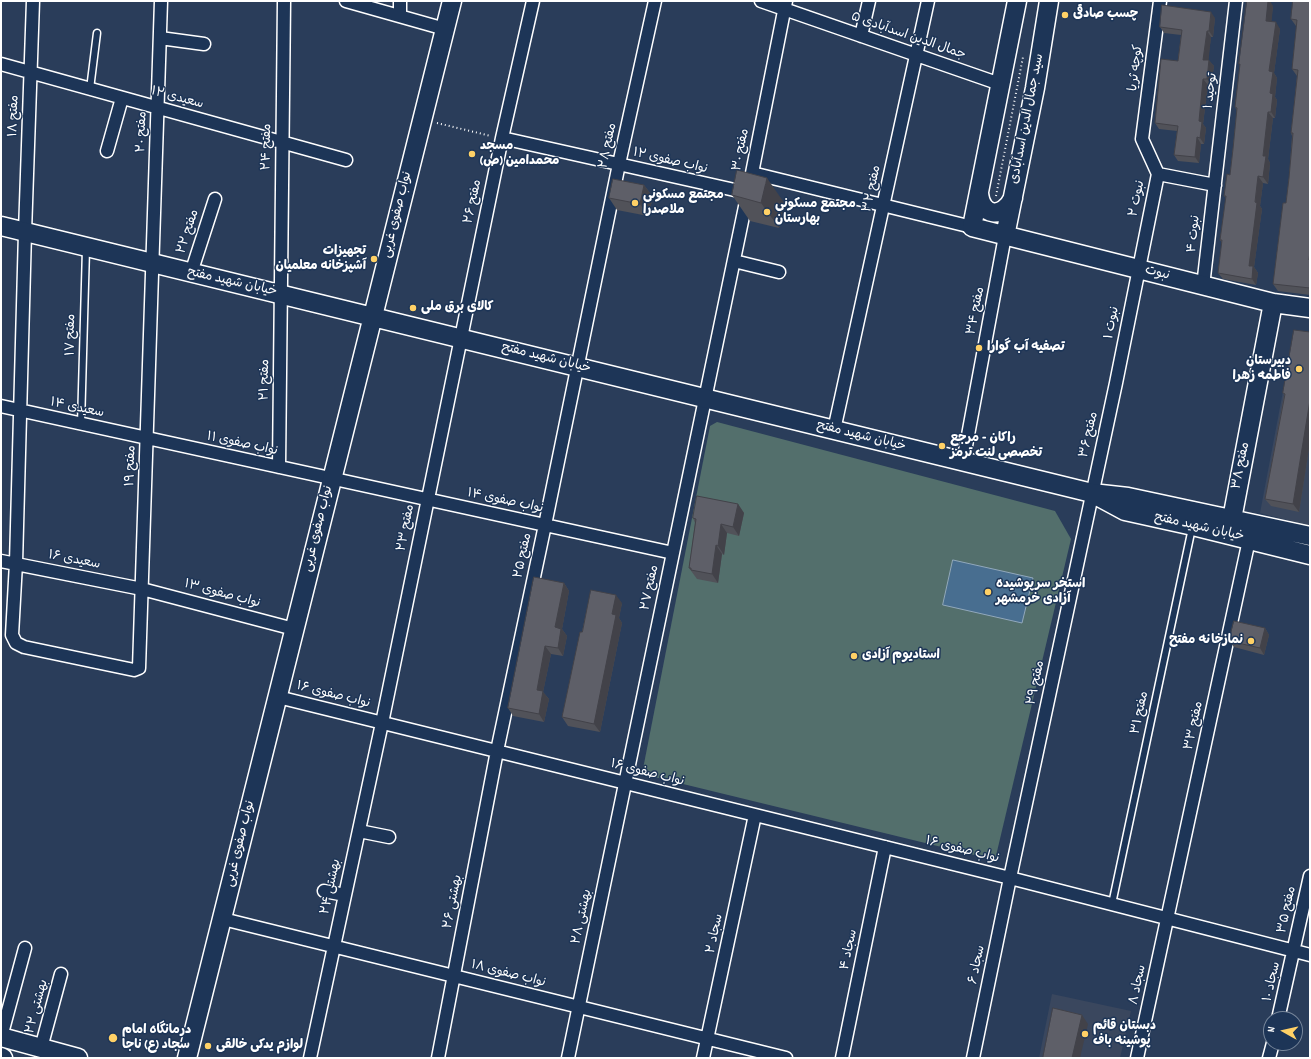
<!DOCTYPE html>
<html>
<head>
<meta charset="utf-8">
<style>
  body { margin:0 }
  #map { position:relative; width:1311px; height:1059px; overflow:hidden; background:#2a3d5a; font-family:Dekko,sans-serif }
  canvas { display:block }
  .frame { position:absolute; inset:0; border:2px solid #fff; pointer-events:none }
  .north { position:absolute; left:1263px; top:1011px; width:40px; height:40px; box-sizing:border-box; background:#1d3557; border:1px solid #77869a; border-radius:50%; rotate:278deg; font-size:11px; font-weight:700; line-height:16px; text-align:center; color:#fff }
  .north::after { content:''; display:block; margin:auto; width:14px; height:18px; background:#ffd166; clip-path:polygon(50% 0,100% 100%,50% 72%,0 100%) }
</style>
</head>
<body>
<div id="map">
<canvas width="1311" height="1059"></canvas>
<div class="frame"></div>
<div class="north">N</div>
</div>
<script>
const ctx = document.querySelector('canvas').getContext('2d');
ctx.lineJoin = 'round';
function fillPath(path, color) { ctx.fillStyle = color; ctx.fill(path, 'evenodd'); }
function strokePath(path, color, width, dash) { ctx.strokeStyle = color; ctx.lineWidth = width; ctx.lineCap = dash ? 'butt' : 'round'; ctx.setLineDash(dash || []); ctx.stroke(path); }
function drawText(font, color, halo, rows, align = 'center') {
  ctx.font = font + ' Dekko,"Playpen Sans Arabic",sans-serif'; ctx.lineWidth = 3; ctx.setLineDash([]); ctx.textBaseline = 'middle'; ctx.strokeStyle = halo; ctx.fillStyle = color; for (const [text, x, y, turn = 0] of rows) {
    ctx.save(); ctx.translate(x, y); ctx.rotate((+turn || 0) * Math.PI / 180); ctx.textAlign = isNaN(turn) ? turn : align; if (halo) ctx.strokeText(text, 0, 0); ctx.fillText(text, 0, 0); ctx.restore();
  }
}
fillPath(new Path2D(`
  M1294,333L1310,335V526L1260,513Z
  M1052,994L1131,1011L1120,1058H1039Z`), '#3a475e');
fillPath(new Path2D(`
  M717,422L1055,511L1071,539L995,860L642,774L710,426Z`), '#536f6c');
const water = new Path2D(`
  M953,560L1033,578L1022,623L943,605Z`);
fillPath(water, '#486e90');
strokePath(water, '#91a8bc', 1);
const lane = new Path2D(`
  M90,89L97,33
  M81,424L86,249
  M1112,904L1192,528`);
const street = new Path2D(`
  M33,1L25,232L16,563L12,635L16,643L24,647L134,670L139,668L161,1
  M346,1L445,29
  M761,1L1000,84
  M400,16V1
  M861,36L869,1
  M160,38L204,44
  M1,64L346,160
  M502,138L748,193
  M107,151L122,98
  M752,173L972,227
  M1158,174L1215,185
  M734,261L779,272
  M191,273L215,199
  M1203,286L1236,1
  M1,406L673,553
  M834,430L928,1
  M963,462L1005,236
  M279,467L284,1
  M1,561L142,589L294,629
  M278,697L1010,878L1310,955
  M359,831L389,837
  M324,891L345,895
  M223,919L786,1058
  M1278,1019L1310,876
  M1,1037L25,948
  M41,1048L61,974
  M310,1058L382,723L502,138L533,1
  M438,1058L497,751L545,525L619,164L655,1
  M568,1058L752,173L786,1
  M703,1058L755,815
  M842,1058L885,847
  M973,1058L1010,878L1116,383L1158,174L1142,139L1160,1
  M1137,1058L1249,540
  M1269,1058L1273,1043`);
const secondary = new Path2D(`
  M1017,1L972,227L1273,303L1310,308
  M979,193C981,217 1003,219 1013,198
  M1,226L1092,493L1128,497L1310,536
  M1005,236L1035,88L1049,1
  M1099,497L1125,511L1193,526L1310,555
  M1232,519L1273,303
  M1,1037L78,1058
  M1,1057L3,1058
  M187,1058L452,1`);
strokePath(lane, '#fff', 9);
strokePath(street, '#fff', 15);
strokePath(secondary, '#fff', 21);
strokePath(new Path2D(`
  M437,123L491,136
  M996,196L1023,57`), '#fff', 2, [1, 3]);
strokePath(lane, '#1d3557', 6);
strokePath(street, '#1d3557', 12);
strokePath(secondary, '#1d3557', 18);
fillPath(new Path2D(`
  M1310,1V295L1278,291L1273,284L1286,203L1289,178L1292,136L1291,133L1297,76L1292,69L1297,26H1296L1291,19Z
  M1273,6L1271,22L1280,29L1274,73L1277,78L1275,97L1277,100L1275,118H1273L1268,159L1270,163L1268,184L1263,183L1260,206L1262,209L1254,267L1258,273L1256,285L1223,279L1218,273L1222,243L1220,240L1226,198L1224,196L1230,175L1237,111L1235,107L1240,65L1239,64Z
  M1215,18L1213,37H1211L1208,60L1214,66L1211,85H1208L1203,124L1206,128L1204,144H1201L1199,163L1178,161L1174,155L1177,131L1159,129L1155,123L1178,61L1181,35L1164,33L1160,27Z
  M644,185L653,197L648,216L617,210L609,198Z
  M732,195L785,204L779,228L750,221Z
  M1310,332V442L1299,512L1271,506L1265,499L1284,395L1283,393Z
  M738,504L744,513L739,536L727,533L724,555L722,554L718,583L697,579L689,568L695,523L693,518Z
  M564,583L569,591L562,629L567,636L563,656L551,654L543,692L549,699L544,722L513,716L508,708Z
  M622,603L619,618L622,623L600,732L568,726L562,717L582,632Z
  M1265,628L1269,635L1264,655L1234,647L1229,641Z`), '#515259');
fillPath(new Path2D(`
  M1268,1H1270L1273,6L1271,28L1266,21Z
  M1211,12L1215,18L1213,37L1209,31Z
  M1276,22L1280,29L1274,73L1277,78L1275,97L1277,100L1275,118L1271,112L1269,71Z
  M1207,31L1211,37L1208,66L1203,60Z
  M1209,60L1214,66L1211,85L1207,79Z
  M1203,79L1208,85L1203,124L1206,128L1204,144L1200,138L1199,121Z
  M1268,112L1273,118L1268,159L1270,163L1268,184L1263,177V156Z
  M1197,137L1201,144L1199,163L1195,157Z
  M1258,176L1263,183L1260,206L1262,209L1254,267L1258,273L1256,285L1252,279L1249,266Z
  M767,178L785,204L779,228L761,203Z
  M644,185L653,197L648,216L640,204Z
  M1310,400V442L1299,512L1293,504Z
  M738,504L744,513L739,536L733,527Z
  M721,524L727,533L724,555L718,546Z
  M716,545L722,554L718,583L712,574Z
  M564,583L569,591L562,629L567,636L563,656L558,648L555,627Z
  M616,595L622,603L619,618L622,623L600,732L594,724L612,614Z
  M1265,628L1269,635L1264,655L1260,648Z
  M545,646L551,654L543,692L549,699L544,722L539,714L537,690Z
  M1082,1015L1088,1024L1080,1058H1072Z`), '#424249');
const building = new Path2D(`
  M1247,1H1268L1266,21L1276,22L1269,71L1273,72L1270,93L1273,94L1271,112H1268L1263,156H1266L1263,177L1258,176L1255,202L1257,203L1249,266H1253L1252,279L1218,273L1222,240H1220L1226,196H1224L1227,174L1230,175L1233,149L1237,108L1235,107L1240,64H1239Z
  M1293,1H1310V251L1309,260H1310V288L1273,284L1283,203H1286L1289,178L1293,133H1291L1298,70L1292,69L1297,20L1291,19Z
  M1162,5L1211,12L1209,31H1207L1203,60H1209L1207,79H1203L1199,121L1202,122L1200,138L1197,137L1195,157L1174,155L1178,126L1155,123L1161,59L1178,61L1182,30L1160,27Z
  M737,170L767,178L761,203L732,195Z
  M613,179L644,185L640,204L609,198Z
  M1294,330L1310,332V400L1293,504L1265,499L1285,394L1283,393Z
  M697,496L738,504L733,527L721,524L718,546L716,545L712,574L691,570V568H689L696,519L693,518Z
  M534,577L564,583L555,627L561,629L558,648L545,646L537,690L543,691L539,714L508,708Z
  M591,590L616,595L612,614L616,615L594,724L562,717L580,632H582Z
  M1234,621L1265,628L1260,648L1229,641Z
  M1053,1008L1082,1015L1072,1058H1043Z`);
fillPath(building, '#5e5f68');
strokePath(building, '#424249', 1);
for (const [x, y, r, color] of [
  [1065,15,4,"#ffd166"],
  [472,154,4,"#ffd166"],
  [635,203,4,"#ffd166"],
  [767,212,4,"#ffd166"],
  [374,259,4,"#ffd166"],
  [413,308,4,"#ffd166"],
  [979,348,4,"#ffd166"],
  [1299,369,4,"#ffd166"],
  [942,446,4,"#ffd166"],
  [988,592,4,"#ffd166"],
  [1251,641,4,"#ffd166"],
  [854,656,4,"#ffd166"],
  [1085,1034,4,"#ffd166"],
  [113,1038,5,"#ffd166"],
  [208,1046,4,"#ffd166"]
]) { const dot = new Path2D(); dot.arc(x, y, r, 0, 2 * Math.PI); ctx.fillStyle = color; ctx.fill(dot); strokePath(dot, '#1d3557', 1.5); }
drawText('bold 13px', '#fff', '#1d3557', [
  ["چسب صادقی",1073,15],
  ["مسجد",480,147],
  ["محمدامین (ص)",480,162],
  ["مجتمع مسکونی",643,196],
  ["ملاصدرا",643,211],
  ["مجتمع مسکونی",775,205],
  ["بهارستان",775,220],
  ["تجهيزات",366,252,"right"],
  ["آشپزخانه معلمیان",366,267,"right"],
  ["کالای برق ملی",421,308],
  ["تصفیه آب گوارا",987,348],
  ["دبیرستان",1291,362,"right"],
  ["فاطمه زهرا",1291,377,"right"],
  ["راکان - مرجع",950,439],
  ["تخصصی لنت ترمز",950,454],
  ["استخر سرپوشیده",996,585],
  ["آزادی خرمشهر",996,600],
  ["نمازخانه مفتح",1243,641,"right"],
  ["استادیوم آزادی",862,656],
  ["دبستان قائم",1093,1027],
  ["پوشینه باف",1093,1042],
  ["درمانگاه امام",122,1031],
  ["سجاد (ع) ناجا",122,1046],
  ["لوازم یدکی خالقی",216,1046]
], 'left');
drawText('13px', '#fff', '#1d3557', [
  ["جمال الدین اسدآبادی ۵",908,37,19],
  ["کوچه ثریا",1137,68,-83],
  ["توحید ۱",1212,91,-83],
  ["سعیدی ۱۲",177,99,15],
  ["مفتح ۱۸",15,116,-88],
  ["سید جمال الدین اسدآبادی",1028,119,-79],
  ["مفتح ۲۰",143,132,-88],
  ["مفتح ۲۸",609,146,-78],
  ["مفتح ۲۴",268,147,-89],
  ["مفتح ۳۰",742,150,-79],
  ["نواب صفوی ۱۲",670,162,13],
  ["مفتح ۳۲",873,189,-78],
  ["نبوت ۲",1138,199,-78],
  ["مفتح ۲۶",474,202,-78],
  ["نواب صفوی غربی",398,215,-76],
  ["مفتح ۲۲",189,232,-72],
  ["نبوت ۴",1195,234,-84],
  ["نبوت",1157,274,15],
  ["خیابان شهید مفتح",232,283,13],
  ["مفتح ۳۴",977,311,-79],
  ["نبوت ۱",1113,323,-79],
  ["مفتح ۱۷",72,335,-89],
  ["خیابان شهید مفتح",546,359,14],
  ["مفتح ۲۱",266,380,-89],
  ["سعیدی ۱۴",77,409,12],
  ["مفتح ۳۶",1090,435,-77],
  ["خیابان شهید مفتح",861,437,14],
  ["نواب صفوی ۱۱",242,445,12],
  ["مفتح ۱۹",132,466,-88],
  ["مفتح ۳۸",1242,466,-79],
  ["نواب صفوی ۱۴",505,502,12],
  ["مفتح ۲۳",407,528,-79],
  ["خیابان شهید مفتح",1199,528,13],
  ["نواب صفوی غربی",319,529,-76],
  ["مفتح ۲۵",524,556,-78],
  ["سعیدی ۱۶",74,561,11],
  ["مفتح ۲۷",651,588,-78],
  ["نواب صفوی ۱۳",222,595,15],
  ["مفتح ۲۹",1037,683,-78],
  ["نواب صفوی ۱۶",333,696,14],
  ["مفتح ۳۱",1141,713,-78],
  ["مفتح ۳۳",1195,726,-78],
  ["نواب صفوی ۱۶",647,774,14],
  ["نواب صفوی غربی",241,844,-76],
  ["نواب صفوی ۱۶",962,851,14],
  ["بهشتی ۲۴",332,887,-78],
  ["بهشتی ۲۶",454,902,-79],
  ["مفتح ۳۵",1288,910,-78],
  ["بهشتی ۲۸",583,917,-78],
  ["سجاد ۲",716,934,-78],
  ["سجاد ۴",850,950,-78],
  ["سجاد ۶",978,965,-78],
  ["نواب صفوی ۱۸",508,975,14],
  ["سجاد ۱۰",1273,982,-77],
  ["سجاد ۸",1139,985,-78],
  ["بهشتی ۲۲",38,1007,-75]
]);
</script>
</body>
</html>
